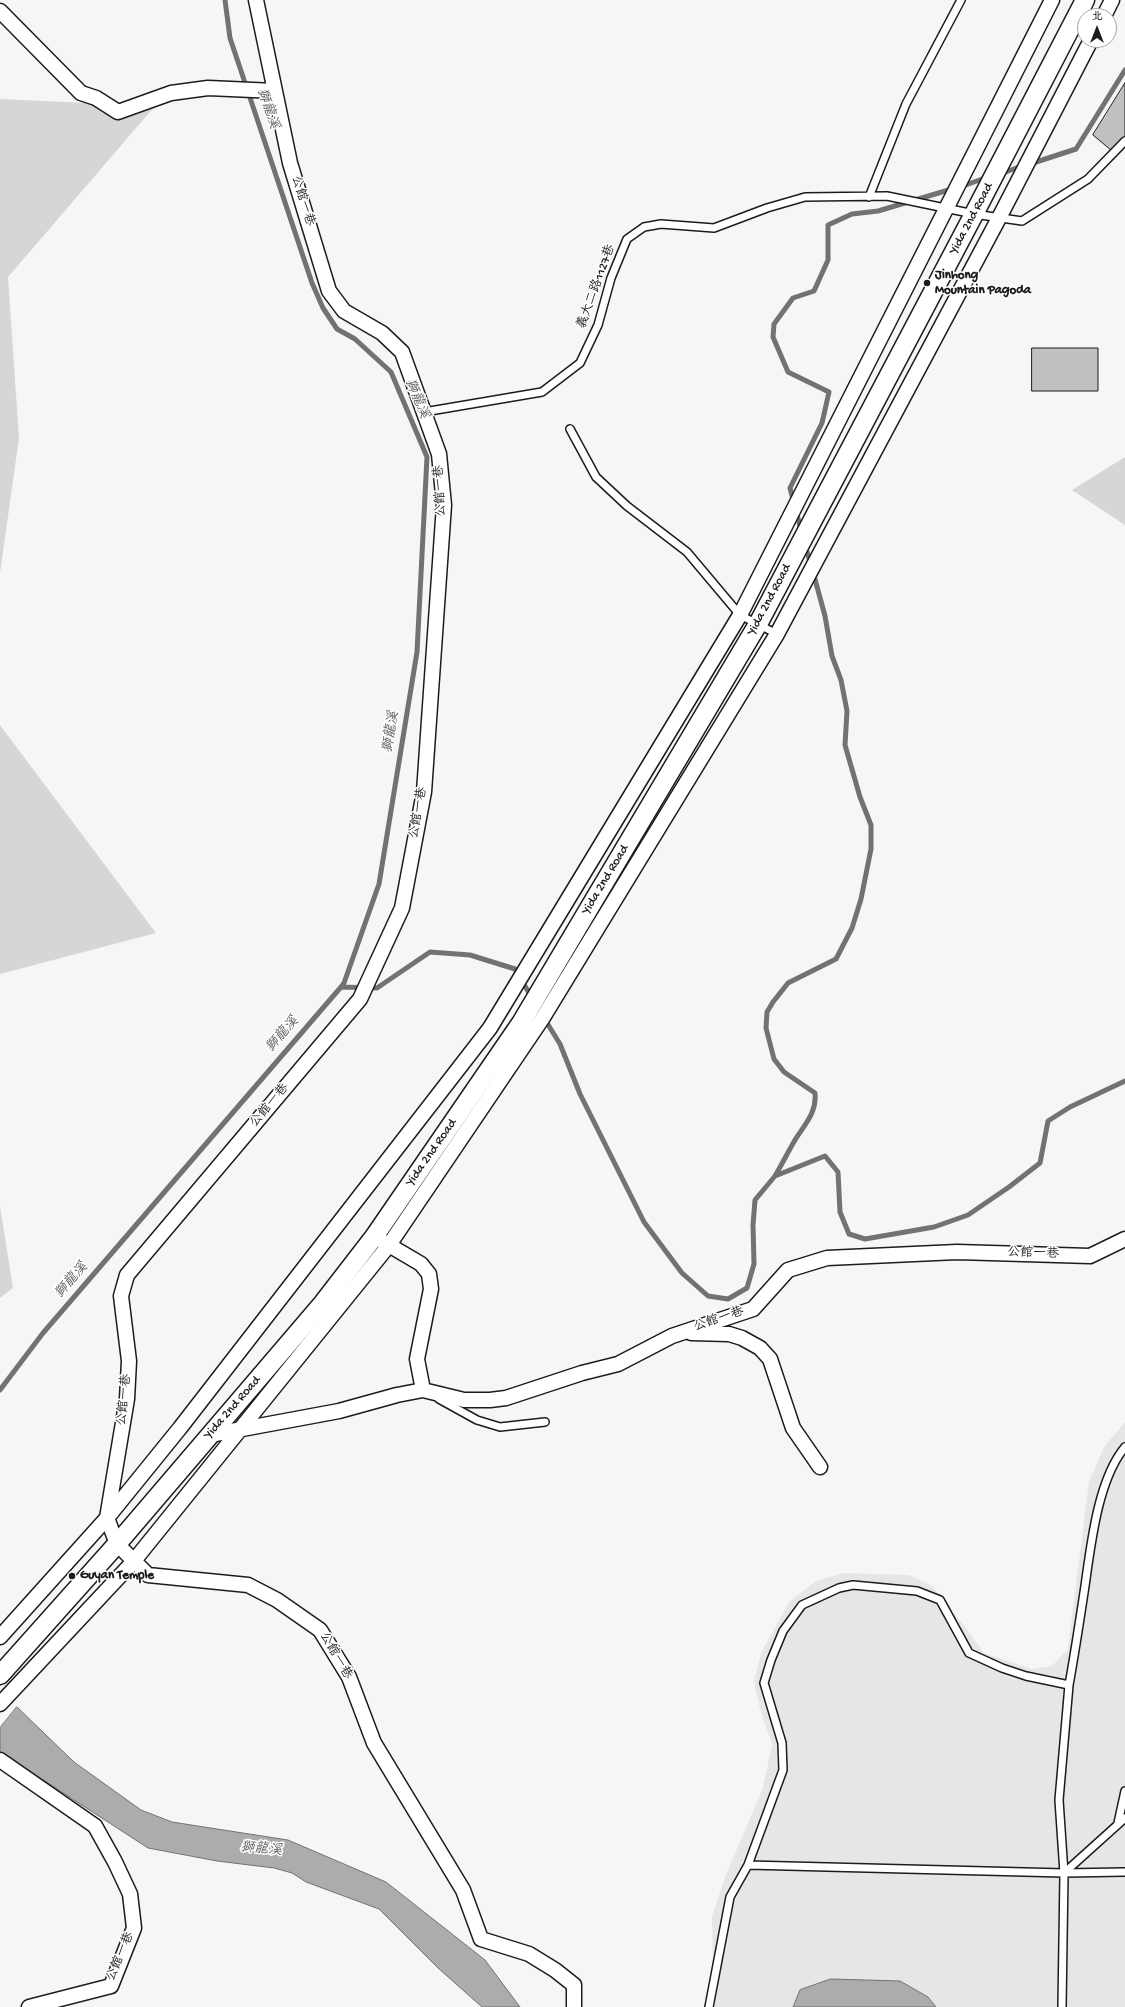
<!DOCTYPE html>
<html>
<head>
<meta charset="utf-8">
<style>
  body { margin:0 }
  #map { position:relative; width:1125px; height:2007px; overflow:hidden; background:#f6f6f6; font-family:"Gochi Hand","LXGW WenKai TC",sans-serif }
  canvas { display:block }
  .north { position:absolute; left:1077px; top:8px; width:40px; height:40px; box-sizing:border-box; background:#fff; border:1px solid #a4a4a4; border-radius:50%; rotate:0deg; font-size:11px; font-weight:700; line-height:16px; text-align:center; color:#1c1c1c }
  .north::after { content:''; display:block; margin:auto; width:14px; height:18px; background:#1c1c1c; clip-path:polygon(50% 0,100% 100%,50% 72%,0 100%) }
</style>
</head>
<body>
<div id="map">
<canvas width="1125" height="2007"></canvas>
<div class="north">北</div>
</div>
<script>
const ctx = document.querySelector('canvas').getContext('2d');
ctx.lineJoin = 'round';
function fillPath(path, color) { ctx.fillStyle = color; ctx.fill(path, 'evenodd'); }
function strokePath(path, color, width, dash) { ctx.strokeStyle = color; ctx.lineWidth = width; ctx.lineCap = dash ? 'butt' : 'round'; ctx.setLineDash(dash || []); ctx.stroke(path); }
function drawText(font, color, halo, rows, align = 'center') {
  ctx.font = font + ' "Gochi Hand","LXGW WenKai TC",sans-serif'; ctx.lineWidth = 3; ctx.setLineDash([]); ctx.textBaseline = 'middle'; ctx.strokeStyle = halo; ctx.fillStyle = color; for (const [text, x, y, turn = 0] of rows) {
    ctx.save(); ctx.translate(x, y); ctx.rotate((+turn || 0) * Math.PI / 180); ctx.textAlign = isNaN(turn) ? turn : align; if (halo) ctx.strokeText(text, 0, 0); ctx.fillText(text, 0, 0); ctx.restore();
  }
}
fillPath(new Path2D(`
  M1125,1422V2007H705L713,1975L712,1917L725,1877L763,1788L772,1744L761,1713L754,1682L761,1653L789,1602L816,1581L844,1573L909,1575L932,1586L950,1607L984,1653L1032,1669L1052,1666L1068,1649L1089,1482L1104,1447Z`), '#e6e6e6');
fillPath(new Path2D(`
  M0,99L155,106L8,277L19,438L0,573Z
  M1125,457V525L1072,490Z
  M0,725L156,933L0,974Z
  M0,1206L13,1288L0,1298Z`), '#d6d6d6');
const water = new Path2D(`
  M17,1707L74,1762L141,1810L172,1822L288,1840L386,1882L485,1960L520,2007H482L438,1968L379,1909L306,1882L292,1873L274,1868L217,1861L148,1848L0,1752V1728Z
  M831,1979L900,1981L928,1997L936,2007H793L800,1990Z`);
fillPath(water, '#acacac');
strokePath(water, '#727272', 1);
strokePath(new Path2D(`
  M1030,164L1076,149L1125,70
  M1000,174L1022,166
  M960,187L988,177
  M794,503L790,488L822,423L829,392L788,372L773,337L774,324L793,298L814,291L828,260V225L852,214L878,211L952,189
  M796,511L801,530
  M805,545L811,565
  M341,987L377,988L430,952L470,955L515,969L532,998
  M544,1018L560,1044L580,1094L644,1222L682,1273L708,1296L728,1299L747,1288L754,1264L753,1225L755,1200L775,1176L825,1156L838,1172L840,1212L849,1234L865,1239L934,1227L968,1215L1009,1187L1040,1163L1048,1121L1070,1107L1125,1081
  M775,1176C782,1164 788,1152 795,1140C804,1125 817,1113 815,1093L784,1072L774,1059L766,1028L767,1012L773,1002L788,983L836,959L852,928L861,899L871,849V825L860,797L845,745L847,711L841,680L832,656L825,616L813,572
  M0,1390L43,1333L341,987L344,983L379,884L417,652L427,457L391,372L355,339L337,329L323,308L312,283L230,38L225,0`), '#727272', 5);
const building = new Path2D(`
  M1125,83V136L1112,151L1093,135Z
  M1032,348H1098V391H1032Z`);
fillPath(building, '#c0c0c0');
strokePath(building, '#1c1c1c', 1);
const service = new Path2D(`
  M869,197L906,104L961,0
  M424,412L542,392L580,363L598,325L611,278L627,239L644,227L661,224L714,228L767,208L805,197L887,196L974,214L1022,221L1088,179L1125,141
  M570,429L596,477L627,506L687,552L740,615L777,634
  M439,1399L477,1420L500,1427L545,1422
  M1069,1685C1075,1652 1080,1619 1085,1586C1091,1544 1098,1479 1125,1447
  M1118,1823L1125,1791
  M748,1865L1064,1873L1125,1872
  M709,2007L730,1897L748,1865L783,1770L782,1743L764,1683L771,1660L783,1631L802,1605L839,1588L853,1585L917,1591L940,1600L969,1653L1002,1668L1026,1676L1069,1685L1059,1800L1064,1873
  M1062,2007L1064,1873L1125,1818`);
const minor = new Path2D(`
  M256,0L290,163L329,291L344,311L382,333L402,352L439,454L444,505L424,792L402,908L360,999L127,1275L121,1296L129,1361L127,1399L107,1518L117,1544L148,1575L248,1585L277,1600L320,1630L349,1677L374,1743L463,1890L481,1939L529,1954L555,1970L574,1985V2007
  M0,11L81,93L96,98L118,112L171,93L208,88L275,91
  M1104,16L1112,0
  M691,1333L729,1334L742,1338L760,1348L770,1359L793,1428L820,1467
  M423,1390L464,1400H490L506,1398L582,1373L618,1364L672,1336L753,1309L788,1270L827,1258L957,1252L1090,1256L1125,1239
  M210,1435L339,1411L397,1395L423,1390L417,1359L431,1289L429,1274L421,1264L382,1241
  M0,1637L107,1518L180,1428L490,1028L740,615L1052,0
  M0,1704L133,1562L389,1245L542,1019L777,634L999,218L1091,40
  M0,1760L95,1826L115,1862L130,1894L134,1928L111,1986L29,2007`);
const tertiary = new Path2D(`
  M0,1675L117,1544L323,1303L374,1237L521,1023L758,624L974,214L1085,0`);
strokePath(service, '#1c1c1c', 10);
strokePath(minor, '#1c1c1c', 17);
strokePath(tertiary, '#1c1c1c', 21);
strokePath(service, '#fff', 7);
strokePath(minor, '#fff', 14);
strokePath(tertiary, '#fff', 18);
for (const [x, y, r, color] of [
  [927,283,4,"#1c1c1c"],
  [72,1576,4,"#1c1c1c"]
]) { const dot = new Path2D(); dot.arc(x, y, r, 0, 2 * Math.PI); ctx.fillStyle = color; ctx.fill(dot); strokePath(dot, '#fff', 1.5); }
drawText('13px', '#1c1c1c', '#fff', [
  ["公館一巷",302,201,73],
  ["Yida 2nd Road",972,219,-62],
  ["義大二路1127巷",597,287,-70],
  ["公館一巷",441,491,-93],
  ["Yida 2nd Road",770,600,-62],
  ["公館一巷",419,813,-80],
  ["Yida 2nd Road",606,880,-59],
  ["公館一巷",270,1106,-50],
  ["Yida 2nd Road",432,1153,-55],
  ["公館一巷",1033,1254,2],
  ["公館一巷",719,1320,-19],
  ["公館一巷",125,1400,-84],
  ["Yida 2nd Road",233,1408,-49],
  ["公館一巷",335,1656,60],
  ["公館一巷",121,1957,-67]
]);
drawText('bold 13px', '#1c1c1c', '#fff', [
  ["Jinhong",935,276],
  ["Mountain Pagoda",935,291],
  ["Guyan Temple",80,1576]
], 'left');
drawText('italic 14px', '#5d5d5d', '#fff', [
  ["獅龍溪",267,109,71],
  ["獅龍溪",416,399,67],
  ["獅龍溪",392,732,-81],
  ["獅龍溪",283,1035,-49],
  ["獅龍溪",72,1281,-49],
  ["獅龍溪",261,1850,5]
]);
</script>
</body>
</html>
